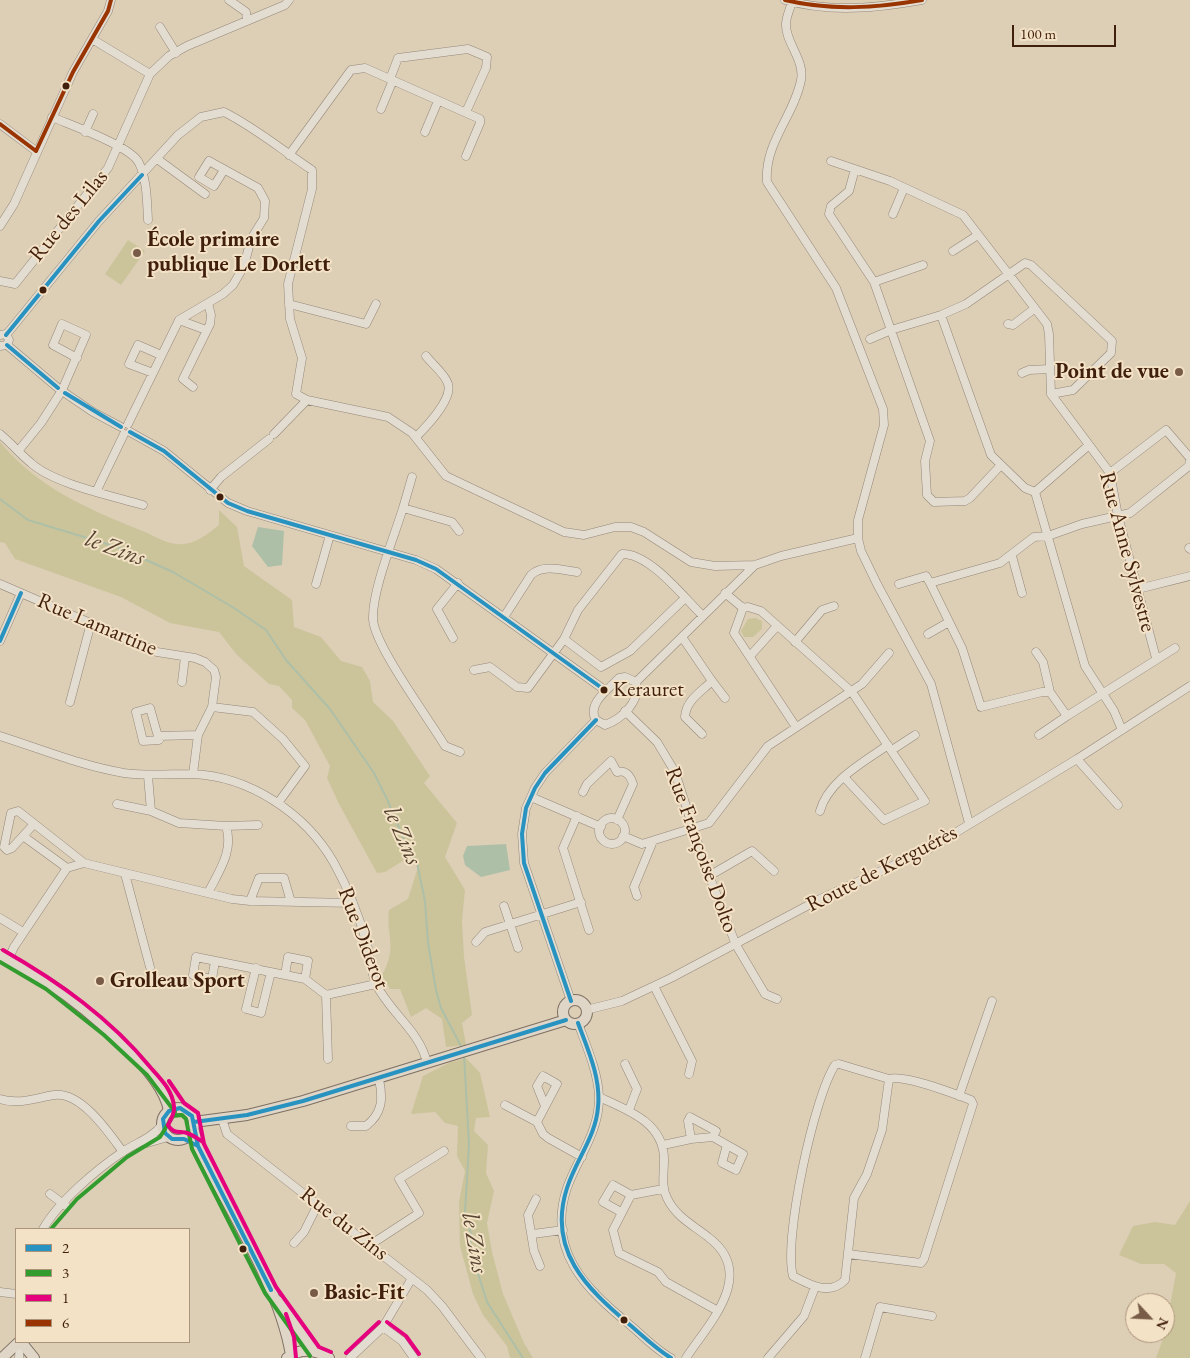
<!DOCTYPE html>
<html>
<head>
<meta charset="utf-8">
<style>
  body { margin:0 }
  #map { position:relative; width:1190px; height:1358px; overflow:hidden; background:#ddceb6; font-family:"EB Garamond",serif }
  canvas { display:block }
  .legend { position:absolute; left:15px; top:1228px; width:175px; height:115px; box-sizing:border-box; background:#f3e2c5; border:1px solid #ac947b; margin:0; padding:6px 9px; list-style:none; font-size:15px; color:#411f0d }
  .legend li { display:flex; align-items:center; gap:10px; height:25px }
  .legend b { width:25px; border:1px solid #ac947b }
  .north { position:absolute; left:1125px; top:1293px; width:50px; height:50px; box-sizing:border-box; background:#f3e2c5; border:1px solid #ac947b; border-radius:50%; rotate:115deg; font-size:14px; font-weight:700; line-height:20px; text-align:center; color:#411f0d }
  .north::after { content:''; display:block; margin:auto; width:18px; height:22px; background:#785c48; clip-path:polygon(50% 0,100% 100%,50% 72%,0 100%) }
  .scale { position:absolute; left:1012px; top:25px; width:104px; height:22px; box-sizing:border-box; border:2px solid #411f0d; border-top:0; padding-left:6px; font-size:15px; line-height:18px; white-space:nowrap; color:#411f0d; -webkit-text-stroke:4px #f3e2c5; paint-order:stroke }
</style>
</head>
<body>
<div id="map">
<canvas width="1190" height="1358"></canvas>
<ul class="legend">
<li><b style="height:6px;background:#2893c0"></b>2</li>
<li><b style="height:6px;background:#339c2e"></b>3</li>
<li><b style="height:6px;background:#e5007d"></b>1</li>
<li><b style="height:6px;background:#930"></b>6</li>
</ul>
<div class="north">N</div>
<div class="scale">100 m</div>
</div>
<script>
const ctx = document.querySelector('canvas').getContext('2d');
ctx.lineJoin = 'round';
function fillPath(path, color) { ctx.fillStyle = color; ctx.fill(path, 'evenodd'); }
function strokePath(path, color, width, dash) { ctx.strokeStyle = color; ctx.lineWidth = width; ctx.lineCap = dash ? 'butt' : 'round'; ctx.setLineDash(dash || []); ctx.stroke(path); }
function drawText(font, color, halo, rows, align = 'center') {
  ctx.font = font + ' "EB Garamond",serif'; ctx.lineWidth = 4; ctx.setLineDash([]); ctx.textBaseline = 'middle'; ctx.strokeStyle = halo; ctx.fillStyle = color; for (const [text, x, y, turn = 0] of rows) {
    ctx.save(); ctx.translate(x, y); ctx.rotate((+turn || 0) * Math.PI / 180); ctx.textAlign = isNaN(turn) ? turn : align; if (halo) ctx.strokeText(text, 0, 0); ctx.fillText(text, 0, 0); ctx.restore();
  }
}
fillPath(new Path2D(`
  M128,240L145,251L121,285L105,274Z
  M0,442C38,488 86,508 140,530C151,534 165,543 176,544C194,546 206,535 219,525V510L237,527L244,566L292,600L294,627L321,637L341,661L362,667L370,681L373,702L393,721L430,776L424,783L457,823L445,857L465,890L462,921L464,957L472,1015L462,1023L466,1045L446,1047L442,1019L426,1008L411,1017L400,989H390L382,975C398,947 386,937 389,910L408,899L418,867L409,857L385,872L377,873L339,804L327,778L330,766L305,720L292,708V700L279,686L269,684L237,655L219,632L170,623L121,597L15,559L5,543L0,542Z
  M755,618L762,621V629L753,637H744L741,631L748,619Z
  M466,1058L480,1073L490,1117L476,1118L474,1131L488,1145L486,1173L494,1191L487,1223L492,1252L503,1294L524,1343L533,1358H510L507,1346L483,1315L473,1294L460,1246L459,1202L465,1171L457,1156L458,1126L445,1123L435,1112L411,1114L423,1076L449,1063Z
  M1190,1201V1358H1156L1165,1333L1176,1273L1164,1264H1141L1119,1255L1133,1226L1155,1222L1175,1225Z`), '#cbc49a');
fillPath(new Path2D(`
  M258,527L284,531L282,565L268,567L252,546Z
  M506,844L510,870L481,877L465,865L463,856L467,846Z`), '#aebfa8');
strokePath(new Path2D(`
  M0,499L28,520L117,547L173,572L234,608L266,630L286,660L330,709L374,773L387,799L405,842L417,863L425,901L428,943L436,990L441,1008L462,1048
  M464,1055L469,1145L465,1212L471,1234L470,1248L487,1302L523,1358`), '#aebfa8', 2);
const minor = new Path2D(`
  M229,0L246,12L247,21
  M785,0C830,13 877,8 922,0
  M792,2C790,9 786,17 786,24C785,42 805,60 801,80C794,116 764,143 767,182L836,288L883,409L884,425L858,520V538L861,551L877,584L931,684L969,823
  M160,27L176,53
  M92,39L150,74
  M390,79L398,58L468,49L487,57L486,68L466,112
  M381,109L393,80
  M52,117C70,125 131,146 139,163C147,179 147,202 148,220
  M0,124L36,151
  M85,132L93,114
  M425,132L438,101
  M289,155L351,70L365,68L480,119V123L466,156
  M160,161L205,194
  M831,161L890,181L963,215L1047,324L1049,334L1051,394L1110,473L1118,516L1156,658
  M855,169L849,191L831,206L829,214L874,282L930,441L925,461L927,495L934,502L965,501L970,498L1001,465
  M893,214L904,188
  M0,226L14,204L73,72L108,11L111,0
  M953,251L978,235
  M0,281L15,284L108,168L150,74L169,56L187,46L285,5L289,0
  M874,282L923,265
  M289,304L366,324L376,304
  M941,315L991,455L1025,488L1035,492
  M179,320L206,330
  M1008,324L1013,325L1034,309
  M0,335L6,334L9,340L7,345L0,346
  M6,335L99,221L178,135L201,117L224,112C256,128 283,151 312,170V189L288,284L290,319L302,358L296,394L307,400L388,417L412,433L446,476L564,532L584,535L615,527H631L644,532L691,562L715,566L755,565L781,556L858,538
  M870,339L891,330L941,315L966,304L1025,263L1031,265L1112,341L1111,353L1073,390L1051,394
  M7,345L58,388
  M153,373L129,364L138,345L161,355
  M1022,373L1029,370L1050,369
  M193,387L183,379L210,324L211,315L208,303
  M63,388L86,335L62,324L53,345L77,358
  M65,393L93,412L121,427
  M128,424L179,320L223,294L233,285L244,266L251,239L264,218L265,201L258,188L209,161L199,177L214,186L224,170
  M130,432L164,451L228,503L247,511L416,560L436,569L606,691
  M0,434C11,443 20,454 31,463C54,484 113,496 143,505
  M274,434L307,400
  M416,437C426,427 453,399 448,384C446,375 432,364 426,356
  M1089,445L1035,492L1085,666L1114,711L1122,730
  M19,450L41,423L59,395
  M1110,473L1166,430L1190,458L1189,466L1130,513L1082,524L1048,536L1034,537L1000,563L930,583L962,648L981,707L1042,692H1050L1067,716L1175,648
  M210,490L221,477L269,439
  M96,492L124,434
  M403,508L412,477
  M459,531L452,522L403,508C394,537 372,591 373,619C374,645 429,719 445,746L460,752
  M1189,548L1190,549
  M1012,556L1022,593
  M0,584L157,652L195,658L205,662L214,670L216,677L212,707L198,735L193,774
  M316,584L330,535
  M899,584L926,576L930,583
  M1138,589L1190,576
  M725,593L743,608L748,607L761,611L852,692L925,801L884,820L844,777
  M743,608L734,633L796,727
  M504,617L531,575C543,564 562,570 577,572
  M928,634L949,622
  M682,637L712,681C701,692 686,700 685,717L702,734
  M453,638L437,609L458,583
  M564,639L601,667L630,651L685,598
  M0,641L21,593
  M795,642L822,610L834,606
  M1036,652L1043,662L1050,692
  M750,656L777,626
  M474,670L490,667L517,687L528,688L564,639L578,610L622,554C650,553 684,598 703,616
  M625,677L636,682C641,701 622,719 605,725L596,720C586,704 609,689 619,678Z
  M712,681L725,698
  M182,682L185,657
  M636,682L755,565
  M70,702L91,623
  M212,707L253,712L283,739L305,766L278,803
  M150,708L159,740L143,741L136,712Z
  M625,711L657,742L675,772L704,862L736,945L765,994L777,999
  M1039,735L1067,716
  M0,736C41,749 82,766 124,773C147,776 169,774 192,774C250,776 306,814 334,863C348,888 359,916 367,944C370,956 371,973 376,984C390,1013 420,1031 427,1063
  M158,736L198,735
  M892,750L915,735
  M1077,759L1118,805
  M148,776L151,811
  M583,792L587,784L611,761L617,772C626,770 630,775 633,784L617,820
  M531,797L601,827
  M117,804L151,811L179,823L226,826L258,825
  M820,811C828,781 864,762 888,745
  M577,816L563,848L589,930
  M599 831a13 13 0 1 1 26 0a13 13 0 1 1-26 0Z
  M34,824L12,848L7,850L4,847L11,813L18,811L84,863
  M23,836L67,868
  M623,836L642,844L709,823L768,746L862,684L889,653
  M125,874L150,967
  M709,876L752,851L774,871
  M208,893C219,871 234,851 226,826
  M637,896L634,887L653,841
  M250,901L259,878H284L291,902
  M504,906L518,948
  M0,918L23,932
  M476,942L485,932L581,902
  M8,960L14,947L67,868L84,863L232,899L250,901L353,903
  M215,961L212,979L193,975L196,957L305,979L326,995
  M256,968L246,1009L261,1013L271,972
  M285,975L288,957L308,961L305,979
  M654,986L692,1061L689,1074
  M326,995L328,1059
  M326,995L376,984
  M571,1001L524,863L522,834L526,808L535,788L545,773L596,720
  M586,1010L622,1001L671,978L820,899L927,850L1077,759L1190,686
  M578,1023C586,1045 598,1072 599,1096C600,1131 578,1157 567,1188C546,1251 586,1289 630,1325C643,1336 656,1350 671,1358
  M625,1064L637,1089L629,1110
  M959,1096L992,1001
  M599,1097C628,1110 665,1123 664,1161C664,1174 661,1186 667,1198C676,1217 693,1225 708,1237C758,1274 709,1323 686,1358
  M0,1099C19,1105 35,1098 54,1095C81,1091 109,1133 123,1152
  M505,1105L537,1122L543,1134L548,1138L582,1157
  M222,1119L227,1134L427,1290L442,1306L481,1358
  M537,1122L557,1084L543,1076L537,1086L545,1106
  M351,1126H366C383,1113 383,1098 379,1079
  M691,1139L688,1121L690,1117L716,1131L713,1137
  M147,1143L168,1137
  M663,1145L691,1139L713,1137L743,1154L736,1170L722,1163L727,1145
  M50,1194L66,1206
  M631,1195L613,1230L619,1253L658,1272L666,1282L718,1311
  M536,1199L528,1215L534,1251L540,1266
  M621,1212L603,1202L613,1185L631,1195L663,1189
  M43,1229C59,1201 97,1169 124,1151C138,1142 152,1138 162,1125
  M533,1234L563,1230
  M294,1243L304,1232L318,1204
  M370,1245L419,1213L399,1179L444,1151
  M848,1254L921,1263L924,1259L973,1104L971,1100C955,1094 904,1074 889,1079L839,1064L835,1065C814,1097 783,1240 793,1276C810,1285 830,1296 845,1280L854,1198L867,1174L882,1130L889,1079
  M0,1292L16,1294
  M383,1327L402,1341L414,1358
  M19,1358L20,1342
  M350,1358L383,1327L412,1278
  M768,1358L804,1316L815,1287
  M865,1358L880,1307L932,1316`);
const major = new Path2D(`
  M0,955C17,965 34,973 50,984C83,1006 163,1071 169,1111
  M563 1012a12 12 0 1 1 24 0a12 12 0 1 1-24 0Z
  M162 1124a16 16 0 1 1 32 0a16 16 0 1 1-32 0Z
  M194,1122L247,1115L303,1101L566,1020
  M193,1128L198,1146C229,1210 279,1285 291,1355
  M278,1301L315,1352
  M21,1342L34,1358
  M2,1358L19,1342
  M287,1358C300,1348 315,1349 329,1358`);
strokePath(minor, '#948878', 9);
strokePath(major, '#7e7062', 12);
strokePath(minor, '#e3dcd0', 8);
strokePath(major, '#dfd6c8', 10);
strokePath(new Path2D(`
  M6,335L99,221L142,175
  M7,345L58,388
  M65,393L121,427
  M130,432L164,451L228,503L247,511L416,560L436,569L606,691
  M0,641L21,593
  M571,1001L524,863L522,834L526,808L535,788L545,773L596,720
  M578,1023C588,1050 601,1078 598,1107C596,1136 576,1160 567,1188C547,1250 586,1288 630,1325C643,1336 656,1349 671,1358
  M180,1108L192,1116L198,1146L184,1139H172L165,1133L163,1119L169,1111Z
  M194,1122L247,1115L303,1101L566,1020
  M198,1146L271,1290`), '#2893c0', 4);
strokePath(new Path2D(`
  M0,962L46,989L104,1035L147,1075L175,1112
  M51,1229L77,1199L127,1157L160,1137L173,1116L182,1115L186,1119L192,1149L265,1293L310,1356`), '#339c2e', 4);
strokePath(new Path2D(`
  M3,950C59,982 110,1018 151,1068C161,1079 173,1091 174,1107C175,1113 171,1119 168,1125C173,1134 179,1131 187,1133C193,1135 198,1139 203,1142L276,1287L319,1347L331,1352
  M169,1081L184,1103L198,1113L204,1144L210,1156
  M286,1314L294,1337L296,1358
  M387,1322L406,1336L419,1354
  M346,1353L379,1322`), '#e5007d', 4);
strokePath(new Path2D(`
  M785,0C831,11 876,8 922,0
  M0,124L36,151
  M36,151L73,72L108,11L111,0`), '#930', 4);
for (const [x, y, r, color] of [
  [66,86,4.5,"#411f0d"],
  [137,253,5,"#785c48"],
  [43,290,4.5,"#411f0d"],
  [1179,372,5,"#785c48"],
  [220,497,4.5,"#411f0d"],
  [604,690,4.5,"#411f0d"],
  [100,981,5,"#785c48"],
  [243,1249,4.5,"#411f0d"],
  [314,1293,5,"#785c48"],
  [624,1320,4.5,"#411f0d"]
]) { const dot = new Path2D(); dot.arc(x, y, r, 0, 2 * Math.PI); ctx.fillStyle = color; ctx.fill(dot); strokePath(dot, '#f3e2c5', 2); }
drawText('21px', '#411f0d', '#f3e2c5', [
  ["Kerauret",613,690]
], 'left');
drawText('22px', '#411f0d', '#f3e2c5', [
  ["Rue des Lilas",69,216,-51],
  ["Rue Anne Sylvestre",1127,552,75],
  ["Rue Lamartine",97,625,23],
  ["Rue Françoise Dolto",701,850,70],
  ["Route de Kerguérès",882,869,-27],
  ["Rue Diderot",363,938,69],
  ["Rue du Zins",344,1224,38]
]);
drawText('bold 22px', '#411f0d', '#f3e2c5', [
  ["École primaire",147,240],
  ["publique Le Dorlett",147,265],
  ["Point de vue",1169,372,"right"],
  ["Grolleau Sport",110,981],
  ["Basic-Fit",324,1293]
], 'left');
drawText('italic 24px', '#574532', '#f3e2c5', [
  ["le Zins",115,549,20],
  ["le Zins",402,836,66],
  ["le Zins",474,1243,80]
]);
</script>
</body>
</html>
